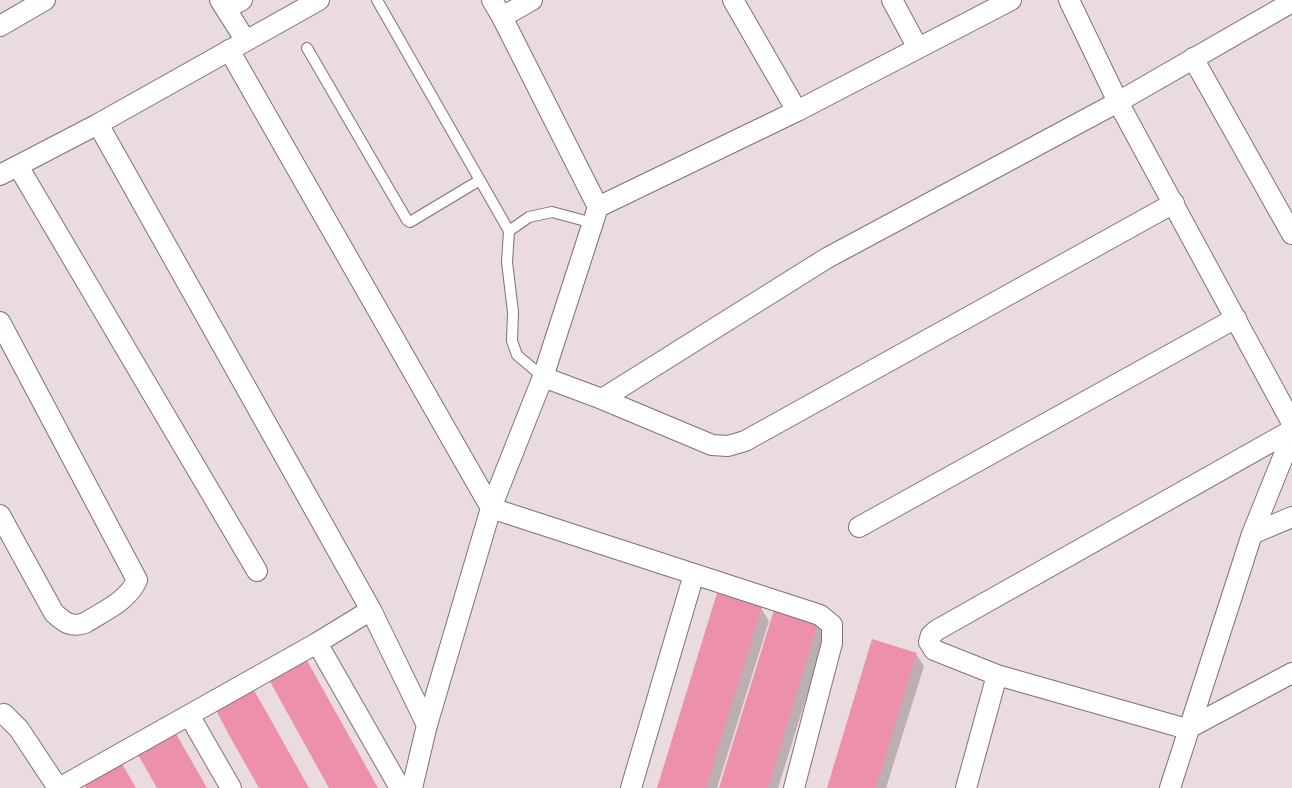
<!DOCTYPE html>
<html>
<head>
<meta charset="utf-8">
<style>
  body { margin:0 }
  canvas { display:block; background:#eadbde }
</style>
</head>
<body>
<canvas width="1292" height="788"></canvas>
<script>
const ctx = document.querySelector('canvas').getContext('2d');
ctx.lineJoin = 'round';
function fillPath(path, color) { ctx.fillStyle = color; ctx.fill(path, 'evenodd'); }
function strokePath(path, color, width, dash) { ctx.strokeStyle = color; ctx.lineWidth = width; ctx.lineCap = dash ? 'butt' : 'round'; ctx.setLineDash(dash || []); ctx.stroke(path); }
fillPath(new Path2D(`
  M761,608L769,621L717,788H659Z
  M817,624L825,637L778,788H720Z
  M916,654L924,666L886,788H828Z`), '#0003');
fillPath(new Path2D(`
  M717,593L762,607L706,788H657Z
  M774,610L818,623L768,788H719Z
  M872,639L917,653L888,748L876,788H827Z
  M305,657L378,788H329L268,678Z
  M252,687L267,713L309,788H259L229,735L215,708Z
  M175,732L207,788H157L137,753Z
  M121,762L136,788H86L84,783Z`), '#ed90aa');
const service = new Path2D(`
  M377,0L509,231
  M307,48L407,220L410,222L480,180
  M543,377L517,355L512,341L513,312L507,262L509,231L529,217L552,212L593,223`);
const minor = new Path2D(`
  M220,0L246,41
  M492,0L502,17
  M892,0L918,48
  M1069,0L1118,102L1292,423
  M226,9L242,0
  M0,26L45,0
  M229,50L491,508L820,615L832,625V643L794,788
  M1193,58L1292,234
  M797,111L1011,0
  M98,124L371,610L427,725
  M18,166L257,571
  M0,175L98,124L319,0
  M598,207L797,111L733,0
  M0,322L137,580C128,601 104,611 85,623C71,628 64,622 54,613L0,515
  M543,377L602,399L712,445L728,446L745,441L1174,203
  M602,399L827,258L1118,102L1292,2
  M859,527L1236,318
  M1252,534L1292,517
  M317,643L371,610
  M997,675L934,650L929,642L931,635L937,630L1292,430
  M0,715L4,714L19,729L58,788
  M189,715L317,643L400,788
  M59,788L189,715L231,788
  M412,788L427,725L491,508L543,377L598,207L502,17L532,0
  M631,788L694,574
  M966,788L997,675L1187,729L1292,673
  M1170,788L1252,534L1292,435`);
strokePath(service, '#7f7174', 12);
strokePath(minor, '#7f7174', 22);
strokePath(service, '#fff', 10);
strokePath(minor, '#fff', 20);
</script>
</body>
</html>
